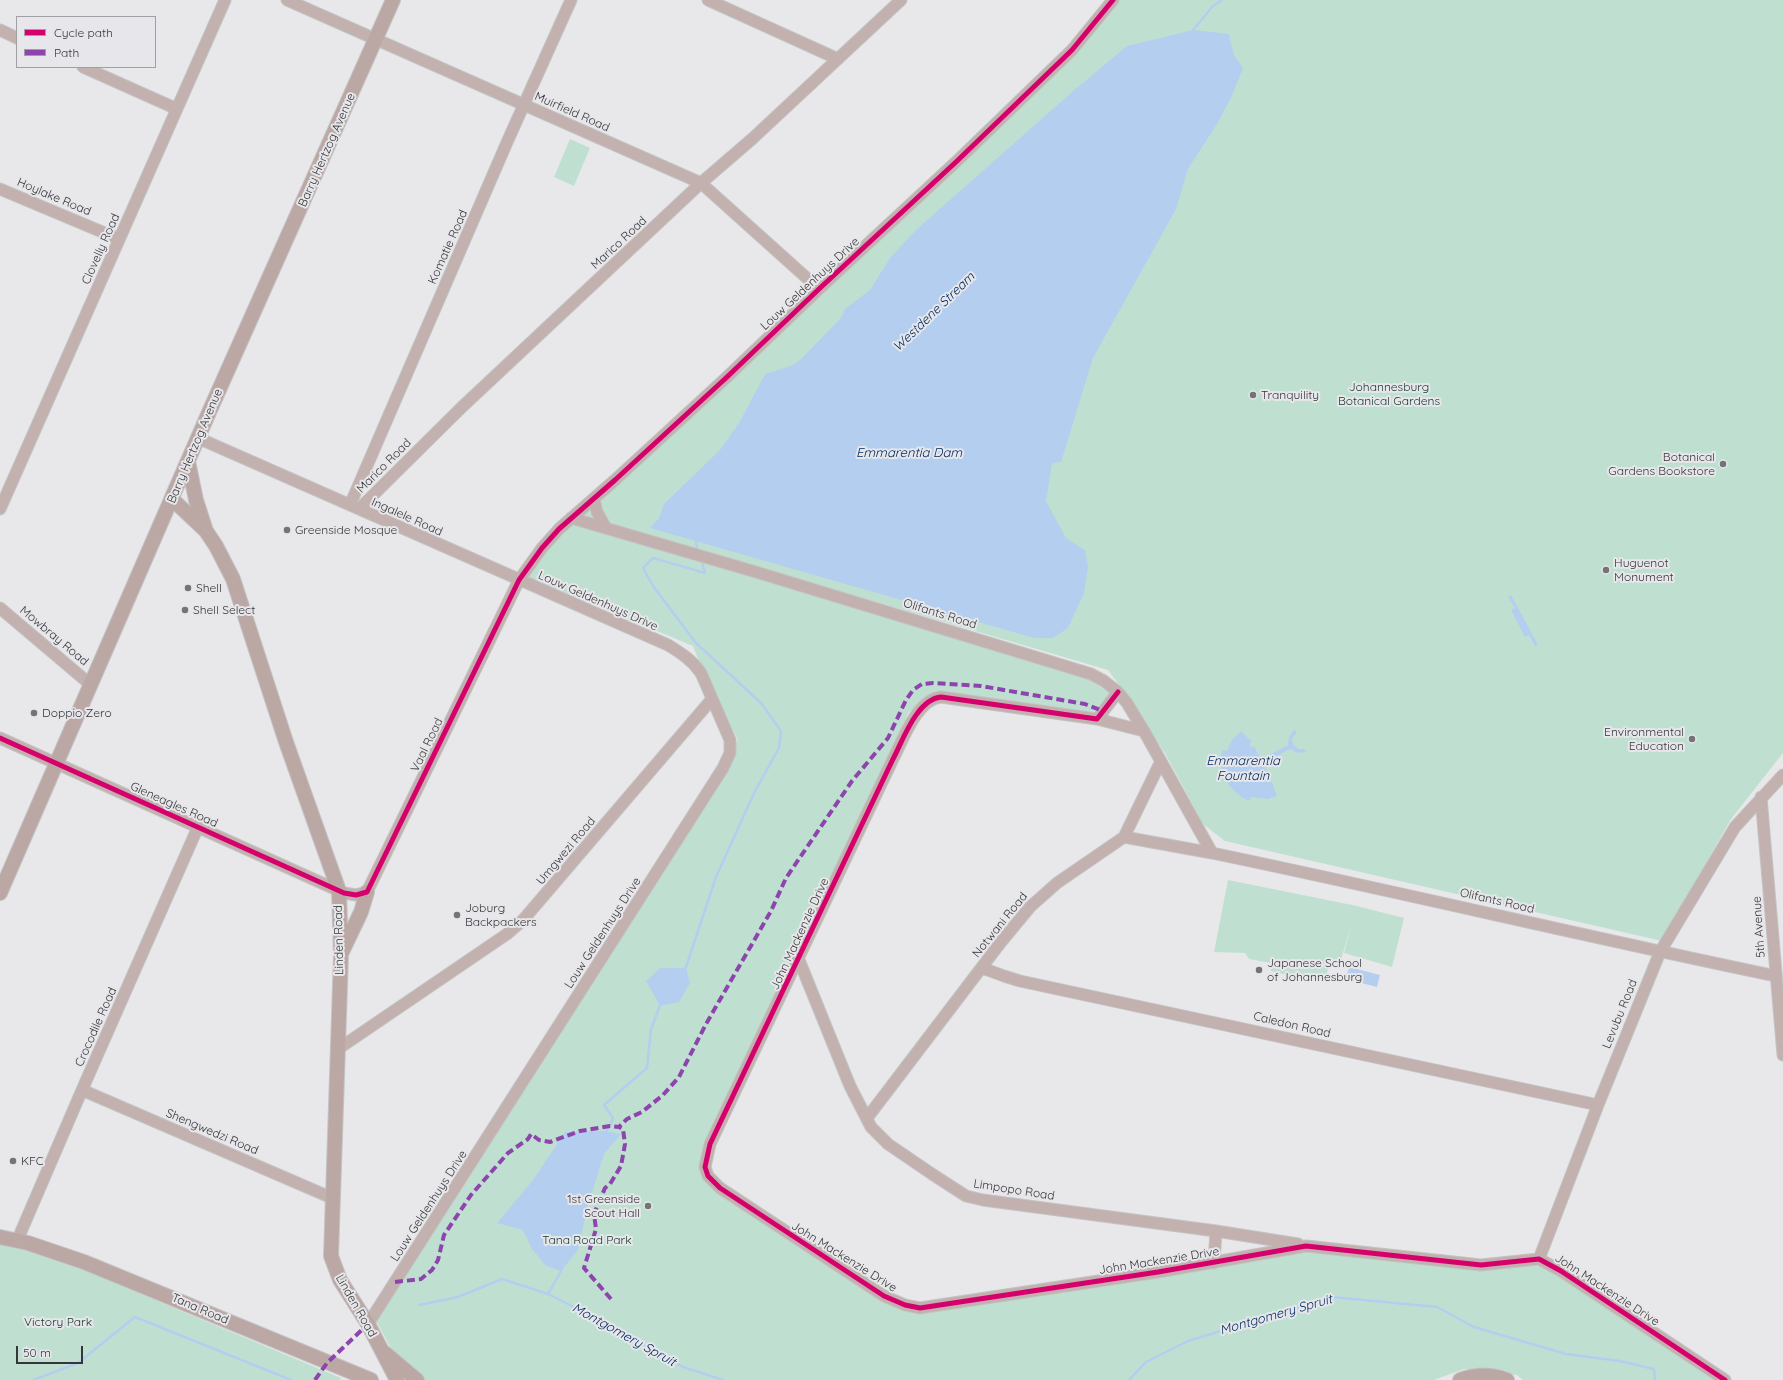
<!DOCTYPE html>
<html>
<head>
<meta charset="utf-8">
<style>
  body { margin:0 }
  #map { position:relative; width:1783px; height:1380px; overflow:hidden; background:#e8e8ea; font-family:Quicksand,sans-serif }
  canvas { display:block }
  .legend { position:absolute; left:16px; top:16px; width:140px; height:52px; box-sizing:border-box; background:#e7e7eb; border:1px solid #a0a0a3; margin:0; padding:5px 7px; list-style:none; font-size:12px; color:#363638 }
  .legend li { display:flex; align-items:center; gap:8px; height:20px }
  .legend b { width:20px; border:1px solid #a0a0a3 }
  .scale { position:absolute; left:16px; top:1346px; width:67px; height:18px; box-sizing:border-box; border:2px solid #363638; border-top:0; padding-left:5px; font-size:12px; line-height:14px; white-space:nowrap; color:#363638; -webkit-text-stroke:3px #e7e7eb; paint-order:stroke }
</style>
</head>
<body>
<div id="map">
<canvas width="1783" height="1380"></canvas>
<ul class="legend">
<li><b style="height:5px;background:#d6006c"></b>Cycle path</li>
<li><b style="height:5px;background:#8e44ad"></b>Path</li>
</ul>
<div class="scale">50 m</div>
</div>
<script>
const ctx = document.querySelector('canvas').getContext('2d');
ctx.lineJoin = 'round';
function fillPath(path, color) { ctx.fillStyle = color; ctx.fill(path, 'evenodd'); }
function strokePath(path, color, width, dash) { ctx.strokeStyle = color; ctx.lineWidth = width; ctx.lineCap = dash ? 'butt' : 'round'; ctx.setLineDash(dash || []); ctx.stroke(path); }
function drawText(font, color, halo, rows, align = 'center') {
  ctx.font = font + ' Quicksand,sans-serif'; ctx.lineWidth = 4; ctx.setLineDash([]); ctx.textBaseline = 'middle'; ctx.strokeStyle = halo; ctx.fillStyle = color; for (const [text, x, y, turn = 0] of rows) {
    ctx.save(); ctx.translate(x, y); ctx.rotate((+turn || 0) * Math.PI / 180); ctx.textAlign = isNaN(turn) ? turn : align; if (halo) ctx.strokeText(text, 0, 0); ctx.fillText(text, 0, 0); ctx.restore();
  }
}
fillPath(new Path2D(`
  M1115,0H1783V753L1731,819L1662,941L1225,841L1203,824L1166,755L1131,701L1108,670L580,515L818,286L1085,42Z
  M570,139L590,148L574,186L554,177Z
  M573,522L1083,675L1110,693L1091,715L936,691L909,712L703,1144L714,1178L888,1296L921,1307L1304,1242L1467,1267L1538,1261L1713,1380H1523L1517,1375L1464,1369L1434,1380H408L373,1315L738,740L713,696L693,646L525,576Z
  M1228,880L1357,906L1404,918L1392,967L1344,953L1352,923L1339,966L1329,965L1325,981L1321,980L1315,982L1271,971V963L1249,959L1245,953L1214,952Z
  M0,1236L12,1240L341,1378L340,1380H0Z`), '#bfe0d1');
fillPath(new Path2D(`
  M1193,30L1229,34L1234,55L1243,68L1231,98L1217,124L1188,169L1176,209L1093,358L1061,462L1052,463L1046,501L1066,538L1085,550L1088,567L1084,593L1068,628L1053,638H1034L650,528L659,518L664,504L720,450L739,423L765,374L793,365L800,360L841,318L845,309L870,290L890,258L916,230L1072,92L1127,46Z
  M1511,595L1538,645L1535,646L1529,635L1525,637L1511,610L1515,608L1508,597Z
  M1294,730L1297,733L1292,738L1293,744L1298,749H1304L1306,752L1297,753L1290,749L1269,760L1267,756L1288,745L1289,737Z
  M1241,731L1252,742L1249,744L1252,748L1254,746L1270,777L1268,778L1269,782H1272L1277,796L1268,799L1251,797L1249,801C1228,791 1218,773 1222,750L1227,751L1232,740Z
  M1349,967L1380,975L1377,987L1346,979Z
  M660,968H686L690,983L679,1002L660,1006L646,981Z
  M605,1131L621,1134L604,1154L587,1209L578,1250L561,1271L546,1266L532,1249L523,1230L497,1223L533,1180L565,1132Z`), '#b4cef0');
strokePath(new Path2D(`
  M1193,33V30L1213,6L1222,0
  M695,538L698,551
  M685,970L716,877L755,791L779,748L781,731L761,703L696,643L653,586L643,568L653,558L705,573L701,559
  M604,1133L610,1126L613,1118L604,1105L647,1068L651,1029L661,1003
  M548,1294L578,1309L683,1367L723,1380
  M419,1305L458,1297L502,1279L548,1294L561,1271L560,1269
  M33,1380L78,1363L135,1317L291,1380
  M1129,1380L1146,1362L1188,1341L1332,1297L1437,1307L1474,1327L1566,1354L1620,1361L1654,1369L1655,1380`), '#b4cef0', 2.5);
const minor = new Path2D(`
  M287,0L701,183L819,289
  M708,0L838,59
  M0,30L17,38
  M83,67L177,109
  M0,189L119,239
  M198,438L668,645C681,653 692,660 701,673L730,740V753L723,768L368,1324
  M594,499L597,512L606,528
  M350,505L508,140L571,0
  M0,509L225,0
  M359,509L462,407L701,183L752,139L901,0
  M571,518L756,572L1091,674L1104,681L1118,692L1127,703L1144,731L1212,853C1400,892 1587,937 1776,976
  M0,608L91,685
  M1118,692L1097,719L941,697C917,699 903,740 893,759L710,1144L705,1167L708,1176L720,1188L884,1296L905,1305L920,1308L1158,1272L1306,1246L1481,1265L1539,1259L1561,1271L1725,1380
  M1097,719L1144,731
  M0,738L344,893L356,895L367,892L519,580L542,548L559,529L615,480L727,377L819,289L957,161L1072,50L1113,0
  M1761,797L1783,1055
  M1124,837L1212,853
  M799,960L850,1086L871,1127L888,1144L932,1174L966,1196L983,1200L1216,1231L1298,1244
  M982,968L1004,976L1020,981L1598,1105
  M338,1049L507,934L523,920L712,699
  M82,1090L332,1198
  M867,1118L1001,942L1030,907L1057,883L1124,837L1161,761
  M17,1241L82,1090L198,827
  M1539,1259L1598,1105L1660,952L1735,827L1783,775
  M1214,1263L1216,1231`);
const major = new Path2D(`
  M188,461L196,500L205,528
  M172,499L206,531L216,546L233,579L286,742L339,891L341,955L331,1256L340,1280L368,1324L397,1380
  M0,893L210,410L393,0
  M341,954L361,912L367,892
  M0,1237L28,1243L84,1262L371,1380
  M385,1353L417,1380
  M1460,1380C1476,1374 1492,1374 1507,1380`);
strokePath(minor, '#c4c4c6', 13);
strokePath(major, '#c4c4c6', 16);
strokePath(minor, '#c2b1ae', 11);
strokePath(major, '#bba8a4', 14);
strokePath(new Path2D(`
  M395,1282L421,1279L432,1270L438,1260L444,1235L471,1195L508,1153L528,1139L531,1134L539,1140L550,1142L580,1131L610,1126L619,1127L627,1119L642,1112L663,1095L679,1077L706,1024L771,911L786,878L852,781L888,738L906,700L913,690L922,684L933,683L981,686L1085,704L1103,711
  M611,1299L584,1268L596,1229L594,1214L605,1188L610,1184L621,1166L625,1144L623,1129L619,1127
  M315,1380L327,1363L368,1324`), '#8e44ad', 4, [8, 4]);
strokePath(new Path2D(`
  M1118,692L1097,719L941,697C917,699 903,740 893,759L710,1144L705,1167L708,1176L720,1188L884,1296L905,1305L920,1308L1158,1272L1306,1246L1481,1265L1539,1259L1561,1271L1725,1380
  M0,738L344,893L356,895L367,892L519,580L542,548L559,529L615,480L727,377L819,289L957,161L1072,50L1113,0`), '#d6006c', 5);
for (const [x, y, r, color] of [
  [1253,395,4,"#747476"],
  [1723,464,4,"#747476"],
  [287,530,4,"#747476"],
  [1606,570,4,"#747476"],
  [188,588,4,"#747476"],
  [185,610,4,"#747476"],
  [34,713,4,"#747476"],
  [1692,739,4,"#747476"],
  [457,915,4,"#747476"],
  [1259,970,4,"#747476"],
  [13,1161,4,"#747476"],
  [648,1206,4,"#747476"]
]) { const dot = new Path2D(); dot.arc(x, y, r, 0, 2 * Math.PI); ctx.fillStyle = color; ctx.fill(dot); strokePath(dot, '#e7e7eb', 1.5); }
drawText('12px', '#363638', '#e7e7eb', [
  ["Muirfield Road",572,112,24],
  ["Barry Hertzog Avenue",327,150,-66],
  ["Hoylake Road",54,197,23],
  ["Marico Road",619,243,-43],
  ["Komatie Road",448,247,-66],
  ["Clovelly Road",101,249,-66],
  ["Louw Geldenhuys Drive",810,284,-43],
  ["Barry Hertzog Avenue",195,446,-67],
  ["Marico Road",384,466,-45],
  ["Ingalele Road",407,517,24],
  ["Louw Geldenhuys Drive",598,601,24],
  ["Olifants Road",940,614,17],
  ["Mowbray Road",54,636,40],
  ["Vaal Road",427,745,-64],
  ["Gleneagles Road",174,805,24],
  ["Umgwezi Road",566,851,-50],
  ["Olifants Road",1497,901,13],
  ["Notwani Road",1000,925,-51],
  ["5th Avenue",1759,927,-94],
  ["Louw Geldenhuys Drive",603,933,-57],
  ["John Mackenzie Drive",800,934,-65],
  ["Linden Road",339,940,-91],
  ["Levubu Road",1620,1014,-68],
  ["Caledon Road",1292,1025,13],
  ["Crocodile Road",96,1027,-66],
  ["Shengwedzi Road",212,1132,23],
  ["Limpopo Road",1014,1190,9],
  ["Louw Geldenhuys Drive",429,1206,-57],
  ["John Mackenzie Drive",844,1257,32],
  ["John Mackenzie Drive",1159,1261,-9],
  ["John Mackenzie Drive",1607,1290,33],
  ["Linden Road",356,1306,60],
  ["Tana Road",200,1309,23]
]);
drawText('12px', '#113729', '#e7e7eb', [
  ["Johannesburg",1389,387],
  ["Botanical Gardens",1389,401],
  ["Tana Road Park",587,1240],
  ["Victory Park",58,1322]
]);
drawText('12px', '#363638', '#e7e7eb', [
  ["Tranquility",1261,395],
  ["Botanical",1715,457,"right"],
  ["Gardens Bookstore",1715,471,"right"],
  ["Greenside Mosque",295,530],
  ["Huguenot",1614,563],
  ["Monument",1614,577],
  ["Shell",196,588],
  ["Shell Select",193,610],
  ["Doppio Zero",42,713],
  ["Environmental",1684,732,"right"],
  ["Education",1684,746,"right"],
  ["Joburg",465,908],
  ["Backpackers",465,922],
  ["Japanese School",1267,963],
  ["of Johannesburg",1267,977],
  ["KFC",21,1161],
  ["1st Greenside",640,1199,"right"],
  ["Scout Hall",640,1213,"right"]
], 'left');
drawText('italic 13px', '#002c60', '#e7e7eb', [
  ["Westdene Stream",934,312,-44],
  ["Emmarentia Dam",909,453],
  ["Emmarentia",1243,761],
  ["Fountain",1243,776],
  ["Montgomery Spruit",1276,1315,-16],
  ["Montgomery Spruit",624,1335,29]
]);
</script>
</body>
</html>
